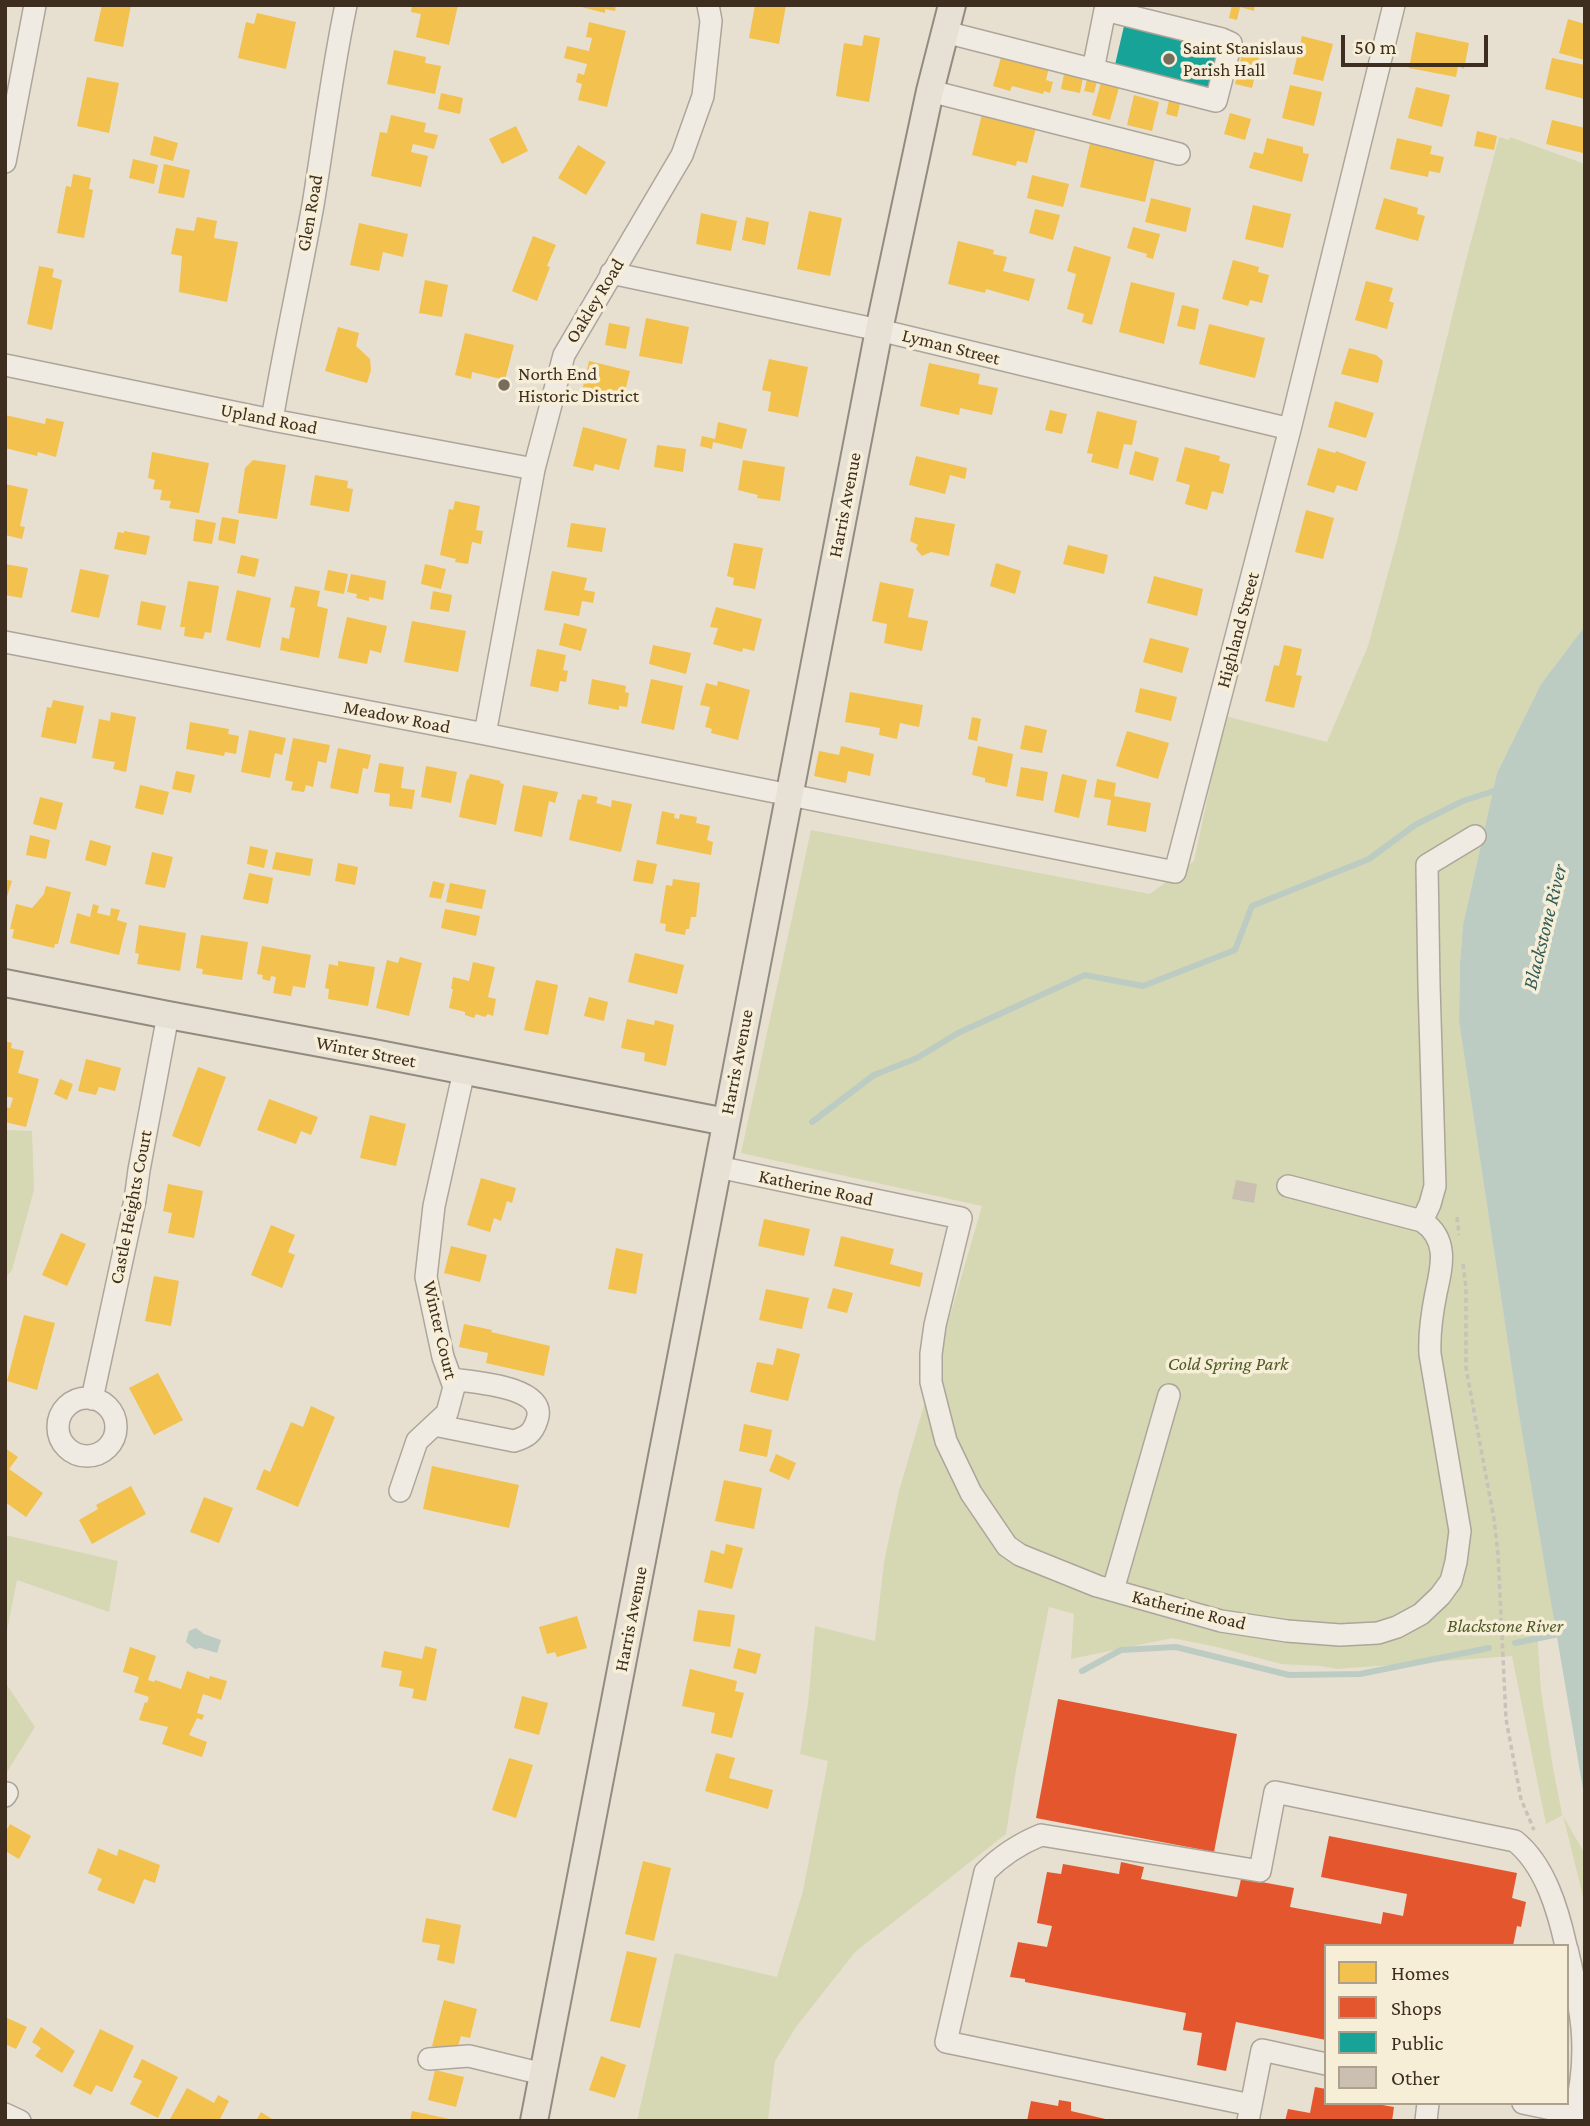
<!DOCTYPE html>
<html>
<head>
<meta charset="utf-8">
<style>
  body { margin:0 }
  #map { position:relative; width:1590px; height:2126px; overflow:hidden; background:#e7e0d1; font-family:"Crimson Pro",serif }
  canvas { display:block }
  .frame { position:absolute; inset:0; border:7px solid #3d2e20; pointer-events:none }
  .legend { position:absolute; left:1324px; top:1944px; width:245px; height:161px; box-sizing:border-box; background:#f7eed8; border:2px solid #ada18e; margin:0; padding:9px 12px; list-style:none; font-size:21px; color:#3d2e20 }
  .legend li { display:flex; align-items:center; gap:14px; height:35px }
  .legend b { width:35px; border:2px solid #ada18e }
  .scale { position:absolute; left:1341px; top:35px; width:147px; height:32px; box-sizing:border-box; border:4px solid #3d2e20; border-top:0; padding-left:9px; font-size:21px; line-height:24px; white-space:nowrap; color:#3d2e20; -webkit-text-stroke:5px #f7eed8; paint-order:stroke }
</style>
</head>
<body>
<div id="map">
<canvas width="1590" height="2126"></canvas>
<div class="frame"></div>
<ul class="legend">
<li><b style="height:19px;background:#f2c14e"></b>Homes</li>
<li><b style="height:19px;background:#e4572e"></b>Shops</li>
<li><b style="height:19px;background:#17a398"></b>Public</li>
<li><b style="height:19px;background:#cbbfb2"></b>Other</li>
</ul>
<div class="scale">50 m</div>
</div>
<script>
const ctx = document.querySelector('canvas').getContext('2d');
ctx.lineJoin = 'round';
function fillPath(path, color) { ctx.fillStyle = color; ctx.fill(path, 'evenodd'); }
function strokePath(path, color, width, dash) { ctx.strokeStyle = color; ctx.lineWidth = width; ctx.lineCap = dash ? 'butt' : 'round'; ctx.setLineDash(dash || []); ctx.stroke(path); }
function drawText(font, color, halo, rows, align = 'center') {
  ctx.font = font + ' "Crimson Pro",serif'; ctx.lineWidth = 7; ctx.setLineDash([]); ctx.textBaseline = 'middle'; ctx.strokeStyle = halo; ctx.fillStyle = color; for (const [text, x, y, turn = 0] of rows) {
    ctx.save(); ctx.translate(x, y); ctx.rotate((+turn || 0) * Math.PI / 180); ctx.textAlign = isNaN(turn) ? turn : align; if (halo) ctx.strokeText(text, 0, 0); ctx.fillText(text, 0, 0); ctx.restore();
  }
}
fillPath(new Path2D(`
  M1499,137L1509,140L1510,137L1585,164V626L1541,684L1497,773L1463,925L1460,963L1459,1021L1518,1409L1556,1626L1537,1630L1541,1691L1553,1768L1562,1814L1585,1854V1905L1563,1815L1546,1824L1512,1656L1337,1669L1320,1666L1281,1664L1217,1647L1172,1638L1071,1659L1074,1614L1049,1607L1016,1770L1006,1834L855,1952L796,2027L775,2061L768,2121H637L675,1953L777,1977L803,1891L828,1761L800,1754L808,1704L815,1626L875,1641L884,1562L899,1491L982,1206L741,1153L811,830L1150,894L1194,861L1225,716L1327,742L1368,646L1398,537L1466,260Z
  M5,1130L32,1131L34,1190L12,1270L5,1278Z
  M5,1535L118,1561L109,1612L17,1580L5,1641Z
  M5,1682L35,1727L5,1775Z`), '#d6d7b3');
fillPath(new Path2D(`
  M1585,626V1801L1518,1409L1459,1021L1460,963L1463,925L1497,773L1541,684Z
  M196,1628L204,1634L221,1640L217,1653L200,1648L195,1649L186,1642L189,1631Z`), '#bcccc2');
fillPath(new Path2D(`
  M102,5H131L123,47L94,41Z
  M412,5H458L449,45L416,37L421,14L411,12Z
  M574,5H616L615,11L605,9V13Z
  M755,5H786L779,44L749,38Z
  M1232,5H1255L1254,11L1240,7L1237,20L1229,18Z
  M257,13L296,22L286,69L238,58L246,22L254,24Z
  M1568,19L1585,24V60L1559,53Z
  M589,22L626,31L607,107L578,100L582,84L576,82L578,73L584,75L587,64L564,58L567,46L589,51L592,38L586,37Z
  M1416,32L1469,43L1464,69L1458,66L1456,77L1409,68Z
  M864,35L880,38L869,102L836,96L844,43L862,46Z
  M1302,36L1333,44L1323,81L1293,74Z
  M1243,49L1260,54L1252,88L1235,84Z
  M394,50L426,57L425,63L441,66L435,94L387,84Z
  M1002,54L1049,67L1046,80L1053,82L1050,93L1044,91L1043,94L1012,86L1010,91L993,86Z
  M1552,58L1585,65V99L1545,89Z
  M1065,69L1084,73L1080,93L1061,89Z
  M1088,75L1098,77L1094,93L1084,91Z
  M87,77L119,83L109,133L77,126Z
  M1102,79L1120,84L1110,120L1092,115Z
  M1290,85L1322,92L1314,126L1282,118Z
  M1416,87L1450,95L1442,127L1408,118Z
  M441,93L463,98L460,114L438,109Z
  M1134,95L1159,102L1152,131L1127,125Z
  M1170,96L1181,99L1177,117L1166,114Z
  M983,110L1036,128L1027,163L1017,161L1016,166L972,155Z
  M1230,113L1251,119L1245,140L1224,134Z
  M391,115L426,123L424,132L438,135L434,149L413,144L411,152L428,156L421,187L371,176L380,132L387,133Z
  M1552,120L1585,128L1583,153L1546,144Z
  M516,126L528,151L502,164L489,139Z
  M1477,131L1497,136L1494,150L1474,146Z
  M154,136L178,143L173,161L150,155Z
  M1267,138L1303,147V153L1309,154L1302,182L1249,168L1254,152L1263,154Z
  M1397,138L1432,146L1430,154L1444,157L1440,173L1429,171L1428,177L1390,169Z
  M1090,143L1155,159L1145,202L1080,187Z
  M578,145L606,162L586,195L558,178Z
  M133,159L158,165L154,184L129,178Z
  M164,164L190,170L184,198L158,193Z
  M73,174L91,178L89,189L93,190L84,238L57,233L66,186L71,187Z
  M1032,175L1069,184L1063,207L1027,198Z
  M1151,198L1191,208L1186,232L1145,222Z
  M1384,198L1418,208L1417,214L1425,216L1418,241L1375,229Z
  M1253,205L1291,214L1283,248L1245,239Z
  M1035,209L1060,215L1053,240L1029,233Z
  M809,211L842,218L830,276L797,269Z
  M701,213L737,221L731,251L696,244Z
  M197,217L217,221L214,238L238,242L227,302L179,292L182,256L171,254L176,228L194,231Z
  M746,217L769,222L765,245L742,240Z
  M359,223L408,234L403,257L383,252L379,271L350,265Z
  M1133,227L1160,234L1153,259L1146,257L1147,254L1127,248Z
  M533,236L556,245L547,266L550,267L537,301L512,291Z
  M958,241L994,250L993,254L1007,257L1003,271L1035,279L1029,301L986,289L985,293L948,284Z
  M1074,246L1111,257L1092,325L1082,322L1084,314L1067,309L1076,274L1067,271Z
  M1233,260L1259,267L1258,272L1269,275L1262,303L1250,300L1248,306L1222,299Z
  M39,266L54,269L52,277L62,280L52,330L27,324Z
  M425,280L448,285L442,317L419,313Z
  M1366,281L1393,288L1389,301L1394,303L1387,329L1355,320Z
  M1131,282L1175,293L1164,344L1119,332Z
  M1182,305L1199,309L1195,330L1177,326Z
  M646,318L689,327L682,364L639,356Z
  M609,323L630,327L626,349L605,345Z
  M1209,324L1265,338L1255,378L1199,364Z
  M338,327L359,333L356,346L370,359L371,370L367,383L325,371Z
  M465,333L514,345L505,380L472,372L471,379L455,375Z
  M1349,348L1376,355L1383,361L1378,383L1341,374Z
  M769,359L808,367L798,417L768,411L771,392L762,390Z
  M589,361L630,371L622,404L603,399V396L593,394L592,398L581,395Z
  M929,363L980,374L978,384L998,388L992,415L960,408L959,415L920,406Z
  M1335,401L1374,413L1366,438L1328,427Z
  M1050,410L1067,414L1062,434L1045,430Z
  M1097,411L1137,421L1132,445L1124,444L1118,469L1091,462L1093,454L1087,453Z
  M5,415L45,424L46,418L64,422L56,457L38,452L37,456L5,448Z
  M718,422L747,429L742,449L713,442L712,449L700,446L702,436L715,439Z
  M583,427L627,439L619,470L595,464L593,471L573,466Z
  M657,445L686,449L683,472L654,467Z
  M1185,447L1220,456L1219,461L1230,464L1223,494L1212,491L1207,510L1185,504L1190,485L1176,481Z
  M1318,448L1335,453L1336,451L1366,462L1357,491L1337,485L1334,493L1307,485Z
  M1135,451L1159,458L1153,481L1129,474Z
  M152,452L209,463L199,513L169,508L171,501L160,500L162,490L153,489L155,480L148,478Z
  M916,456L967,468L965,479L950,475L945,494L909,485Z
  M253,460L286,465L277,519L238,513L245,468Z
  M743,460L785,467L780,501L757,498L758,495L738,490Z
  M315,475L348,481L347,488L353,489L349,512L310,505Z
  M5,484L28,489L20,526L25,527L22,539L5,535Z
  M455,501L480,506L476,530L483,531L481,544L472,542L468,564L455,562L456,559L440,555L449,509L453,510Z
  M1306,510L1334,518L1323,559L1295,552Z
  M222,517L239,520L235,544L218,540Z
  M915,517L955,524L949,556L931,552L922,556L916,549L918,545L910,541Z
  M196,519L216,523L212,544L193,541Z
  M571,523L606,528L602,552L567,547Z
  M124,531L150,536L146,555L114,549L118,532L124,533Z
  M734,543L763,548L755,589L733,585L734,578L727,576Z
  M1068,545L1108,555L1104,574L1063,564Z
  M241,555L259,559L255,577L237,573Z
  M996,563L1021,571L1015,594L990,586Z
  M5,564L28,568L22,598L5,595Z
  M425,564L446,569L441,589L421,584Z
  M80,569L109,575L99,618L71,612Z
  M328,570L348,574L344,594L324,590Z
  M552,571L587,578L584,590L595,592L593,603L582,601L579,616L544,610Z
  M351,574L386,581L383,600L369,597V601L356,598L357,594L347,592Z
  M1154,576L1203,589L1197,616L1147,603Z
  M188,581L219,586L211,633L205,632L203,639L184,636L185,627H180Z
  M880,582L914,589L908,617L928,621L922,651L884,643L887,624L872,621Z
  M295,586L320,591L317,606L328,609L319,658L280,650L282,637L289,639L295,608L290,607Z
  M237,590L271,598L260,648L226,640Z
  M433,591L452,595L449,612L430,609Z
  M141,601L166,606L161,630L137,625Z
  M716,607L762,619L754,651L743,648L742,652L713,644L718,628L710,627Z
  M347,617L387,626L381,653L370,650L367,664L338,658Z
  M412,621L466,631L458,672L404,662Z
  M564,623L587,629L581,651L559,645Z
  M1150,638L1189,648L1182,673L1143,662Z
  M653,645L691,653L686,674L649,664Z
  M1284,645L1302,649L1296,675L1302,676L1294,708L1265,701L1274,665L1279,666Z
  M537,649L566,655L563,670L568,671L566,682L560,681L558,692L530,686Z
  M592,679L626,686L625,692L629,693L627,707L619,706V710L588,704Z
  M651,679L683,686L674,730L641,723Z
  M718,681L750,690L738,740L711,733L712,729L705,727L710,707L700,705L706,683L717,686Z
  M1140,688L1177,697L1171,721L1135,712Z
  M850,692L923,705L919,727L900,723L897,739L879,735L880,728L845,722Z
  M53,700L84,706L76,744L41,737L47,707L51,708Z
  M111,712L136,717L126,772L113,769L115,762L92,758L99,719L110,721Z
  M972,717L981,719L977,741L968,739Z
  M190,722L229,729L228,734L239,736L236,754L225,752L224,756L186,749Z
  M1025,725L1047,730L1042,753L1020,749Z
  M249,730L286,738L282,755L275,753L270,778L241,772Z
  M1127,731L1169,743L1158,779L1116,766Z
  M293,738L330,745L326,763L318,761L313,787L306,785L304,792L291,790L293,782L285,780Z
  M841,746L874,754L870,776L848,771L846,783L814,776L819,751L839,755Z
  M978,746L1013,754L1007,787L985,782V778L972,775Z
  M338,748L371,755L368,769L363,768L358,794L330,788Z
  M379,763L404,767L401,788L415,790L412,809L389,806L390,794L374,792Z
  M426,766L457,772L451,803L421,797Z
  M1021,767L1048,772L1043,801L1016,796Z
  M176,771L195,775L191,793L172,789Z
  M470,774L501,781L500,783L504,784L496,825L459,817L467,779L468,780Z
  M1062,774L1087,780L1079,818L1054,812Z
  M1097,779L1116,783L1114,796L1151,803L1146,832L1107,825L1111,800L1094,797Z
  M140,785L169,792L163,815L135,808Z
  M523,785L558,792L555,803L549,801L542,837L514,831Z
  M582,794L598,797L596,803L611,807L612,800L632,804L621,852L569,840L578,799L581,800Z
  M40,797L63,803L56,830L33,824Z
  M662,811L675,814L674,818L679,819L680,814L697,817L696,823L710,826L707,840L713,842L711,855L656,844Z
  M30,835L50,840L46,859L26,855Z
  M90,840L111,846L106,866L85,860Z
  M250,846L268,850L264,868L247,864Z
  M152,852L173,857L165,888L145,884Z
  M276,852L313,859L310,876L272,869Z
  M637,860L657,864L653,884L633,881Z
  M338,863L358,867L355,885L335,881Z
  M249,873L273,878L268,904L243,899Z
  M5,879L12,881L6,900H5Z
  M673,879L700,883L696,917H691L689,929H686L685,935L665,931L666,924L660,923L666,885L672,886Z
  M433,881L445,884L441,899L429,897Z
  M450,883L486,890L482,909L446,902Z
  M46,886L71,892L58,944H55L54,948L12,938L14,929H10L16,904L32,908L44,894Z
  M93,904L99,906L97,913L110,916L111,908L120,910L117,920L127,923L119,955L70,943L77,913L90,917Z
  M445,909L480,916L476,936L441,928Z
  M139,925L186,933L180,971L137,964L139,954L135,953Z
  M201,935L248,942L242,980L202,974L203,969L196,968Z
  M262,946L311,955L305,988L293,986L291,996L273,993L276,977L271,976L270,981L262,979L263,975L257,974Z
  M635,953L684,965L677,994L628,982Z
  M400,957L422,963L409,1016L376,1008L387,960L398,963Z
  M338,961L375,967L368,1006L328,999L329,989L325,988L329,964L338,966Z
  M473,962L495,967L488,997L496,999L493,1016L488,1014L485,1017L476,1014L474,1018L465,1015V1012L449,1008L453,989H451L453,977L469,981Z
  M536,980L558,985L548,1035L524,1030Z
  M589,997L608,1002L604,1021L584,1016Z
  M627,1019L654,1025L655,1020L674,1025L666,1066L644,1061L645,1053L621,1048Z
  M5,1041L12,1043L11,1048L24,1051L18,1073L39,1079L26,1127L5,1122V1107L10,1108L13,1098L5,1096Z
  M86,1059L121,1068L115,1091L99,1087L96,1095L78,1091Z
  M198,1067L226,1077L200,1147L172,1136Z
  M60,1079L73,1084L67,1100L54,1094Z
  M269,1099L318,1117L311,1135L301,1131L296,1144L257,1130Z
  M370,1115L406,1124L396,1166L360,1158Z
  M481,1178L516,1188L512,1203L507,1201L501,1221L494,1218L490,1232L467,1225Z
  M168,1184L203,1191L194,1238L168,1233L172,1213L163,1211Z
  M764,1219L810,1229L804,1256L758,1246Z
  M271,1225L295,1235L288,1252L295,1255L282,1288L251,1275Z
  M61,1233L86,1244L67,1286L42,1275Z
  M841,1236L894,1249L890,1264L923,1273L920,1287L834,1266Z
  M451,1246L487,1255L480,1282L444,1273Z
  M616,1248L643,1254L636,1294L608,1289Z
  M154,1276L179,1281L171,1326L145,1321Z
  M833,1288L853,1293L847,1313L827,1308Z
  M766,1289L809,1298L802,1329L759,1320Z
  M24,1315L55,1323L37,1390L7,1381Z
  M464,1324L492,1330L491,1332L550,1346L544,1376L486,1363L488,1353L459,1347Z
  M777,1348L800,1354L788,1401L750,1392L757,1362L773,1365Z
  M158,1373L183,1420L154,1435L129,1388Z
  M311,1406L335,1417L298,1507L256,1489L264,1469L270,1472L291,1422L303,1427Z
  M744,1424L772,1430L767,1457L739,1451Z
  M5,1448L18,1457L9,1469L43,1493L26,1517L5,1502Z
  M776,1454L796,1463L789,1480L769,1471Z
  M432,1466L519,1485L509,1528L423,1509Z
  M724,1480L762,1488L754,1529L715,1521Z
  M131,1486L146,1514L92,1544L79,1520L98,1509L96,1505Z
  M204,1497L233,1508L219,1543L190,1532Z
  M726,1544L743,1548L732,1589L704,1582L711,1550L724,1554Z
  M698,1610L735,1615L730,1647L693,1641Z
  M577,1616L587,1648L557,1657L555,1652L547,1654L539,1627Z
  M425,1646L437,1649L426,1701L412,1698L414,1689L399,1686L402,1671L381,1667L384,1651L422,1659Z
  M130,1647L156,1656L148,1680L154,1682L155,1680L181,1689L187,1671L209,1679L210,1676L227,1681L221,1700L203,1694L197,1713L204,1715L202,1720L197,1718L189,1735L207,1742L202,1757L162,1744L168,1727L139,1720L145,1702L147,1703L149,1697L134,1692L139,1677L123,1672Z
  M738,1648L761,1654L756,1674L733,1668Z
  M690,1669L737,1681L735,1691L744,1693L732,1738L711,1733L715,1713L682,1706Z
  M522,1696L548,1703L539,1735L514,1728Z
  M716,1753L735,1758L729,1778L773,1790L768,1809L705,1791Z
  M509,1758L533,1765L516,1818L492,1810Z
  M10,1824L31,1836L19,1859L5,1851V1833Z
  M98,1848L117,1856L119,1849L160,1865L155,1883L144,1879L134,1904L97,1890L102,1879L88,1873Z
  M643,1861L671,1868L654,1941L625,1934Z
  M426,1918L461,1925L454,1964L437,1960L440,1945L422,1942Z
  M627,1951L657,1958L640,2028L610,2021Z
  M444,2000L477,2009L470,2038L461,2036L456,2053L432,2046Z
  M5,2017L27,2027L16,2049L5,2044Z
  M41,2027L75,2051L62,2073L35,2056L41,2048L32,2042Z
  M100,2029L134,2046L112,2092L96,2085L91,2095L73,2086Z
  M601,2056L626,2065L615,2098L589,2090Z
  M142,2059L178,2077L158,2118L130,2104L142,2081L133,2077Z
  M435,2070L464,2077L456,2107L428,2100Z
  M187,2088L214,2103L218,2095L229,2101L219,2121H169Z
  M412,2111L454,2120V2121H410Z
  M261,2112L275,2121H256Z`), '#f2c14e');
fillPath(new Path2D(`
  M1058,1699L1237,1734L1214,1852L1036,1818Z
  M1329,1836L1517,1873L1512,1898L1526,1902L1521,1927L1517,1926L1513,1946H1326V2040L1236,2022L1226,2071L1197,2065L1202,2033L1183,2030L1186,2013L1025,1982V1979L1010,1977L1018,1942L1047,1947L1052,1926L1037,1923L1047,1872L1061,1874L1063,1864L1119,1874L1121,1862L1144,1867L1141,1879L1237,1897L1241,1879L1245,1880V1879L1294,1888L1290,1907L1381,1924L1383,1912L1403,1916L1407,1894L1321,1877Z
  M1315,2087L1326,2089V2103H1371L1394,2107L1392,2121H1285L1288,2109L1310,2113Z
  M1059,2100L1071,2102V2111L1114,2121H1027L1031,2101L1058,2106Z`), '#e4572e');
fillPath(new Path2D(`
  M1124,26L1156,34V31L1225,49L1213,97L1114,69Z`), '#17a398');
strokePath(new Path2D(`
  M812,1122L874,1075L917,1058L958,1033L1085,975L1143,986L1235,950L1252,906L1369,859L1415,825L1463,801L1500,789
  M1515,1643L1564,1633
  M1082,1671L1121,1650L1176,1647L1289,1675L1360,1674L1489,1648`), '#bcccc2', 6);
fillPath(new Path2D(`
  M1236,1180L1257,1184L1254,1203L1232,1199Z`), '#cbbfb2');
const minor = new Path2D(`
  M945,32C1036,55 1126,78 1216,101L1231,43L1222,39L1105,10L1093,70
  M930,91L1179,154
  M5,162L35,5
  M611,273L879,330L1290,429
  M5,365L272,420L534,469
  M272,420C284,348 300,277 313,205C324,138 332,71 346,5
  M5,642L485,734L1175,872L1290,429L1394,5
  M485,734L534,469L564,355L682,155L703,96L711,21L708,5
  M718,1167L961,1218L935,1325L931,1354V1382L946,1441L971,1493L1007,1546L1020,1555L1097,1586L1221,1621L1287,1631L1340,1635L1378,1633L1397,1627L1421,1614L1440,1596L1451,1581L1456,1562L1460,1531L1430,1354C1429,1334 1432,1313 1436,1293C1442,1266 1449,1239 1422,1221L1288,1186
  M1422,1221L1430,1204L1435,1186L1429,985L1427,865L1475,836
  M58 1427a29 29 0 1 1 58 0a29 29 0 1 1-58 0Z
  M92,1399L135,1200L139,1170L168,1015
  M434,1425L514,1441C527,1437 533,1433 537,1420C549,1386 471,1382 451,1379
  M400,1491L417,1441L447,1413L454,1387L443,1357L426,1277L434,1206L464,1071
  M1113,1590L1169,1395
  M5,1796L7,1793
  M1567,1949C1582,2011 1590,2051 1575,2113
  M429,2059L469,2056L543,2074
  M1523,2103L1585,2116
  M1251,2105L946,2042L985,1872C1001,1856 1019,1844 1041,1835L1260,1871L1275,1792L1515,1841C1545,1865 1558,1910 1566,1946
  M5,2114L20,2121
  M1248,2121L1262,2050L1326,2064
  M1426,2121L1428,2103`);
const major = new Path2D(`
  M5,983L168,1015L374,1053L726,1122
  M534,2121L879,330L930,91L952,5`);
strokePath(minor, '#ada599', 24);
strokePath(major, '#928b80', 30);
strokePath(new Path2D(`
  M1457,1217L1459,1235
  M1463,1264L1466,1288V1368L1494,1519L1498,1554L1506,1719L1521,1799L1534,1830`), '#c8c2b9', 3.5, [5, 3.5]);
strokePath(minor, '#efebe3', 21);
strokePath(major, '#e6e1d4', 26);
for (const [x, y, r, color] of [
  [1169,59,7,"#786c5e"],
  [504,385,7,"#786c5e"]
]) { const dot = new Path2D(); dot.arc(x, y, r, 0, 2 * Math.PI); ctx.fillStyle = color; ctx.fill(dot); strokePath(dot, '#f7eed8', 2.5); }
drawText('19px', '#3d2e20', '#f7eed8', [
  ["Saint Stanislaus",1183,48],
  ["Parish Hall",1183,70],
  ["North End",518,374],
  ["Historic District",518,396]
], 'left');
drawText('19px', '#3d2e20', '#f7eed8', [
  ["Glen Road",310,213,-80],
  ["Oakley Road",595,301,-59],
  ["Lyman Street",951,347,14],
  ["Upland Road",269,419,11],
  ["Harris Avenue",845,505,-79],
  ["Highland Street",1238,630,-75],
  ["Meadow Road",397,717,11],
  ["Winter Street",366,1052,11],
  ["Harris Avenue",737,1062,-79],
  ["Katherine Road",816,1188,12],
  ["Castle Heights Court",131,1207,-79],
  ["Winter Court",440,1330,77],
  ["Katherine Road",1189,1610,14],
  ["Harris Avenue",631,1619,-79]
]);
drawText('italic 19px', '#4d5a26', '#f7eed8', [
  ["Cold Spring Park",1228,1364],
  ["Blackstone River",1505,1626]
]);
drawText('italic 21px', '#2f5d5a', '#f7eed8', [
  ["Blackstone River",1545,927,-76]
]);
</script>
</body>
</html>
